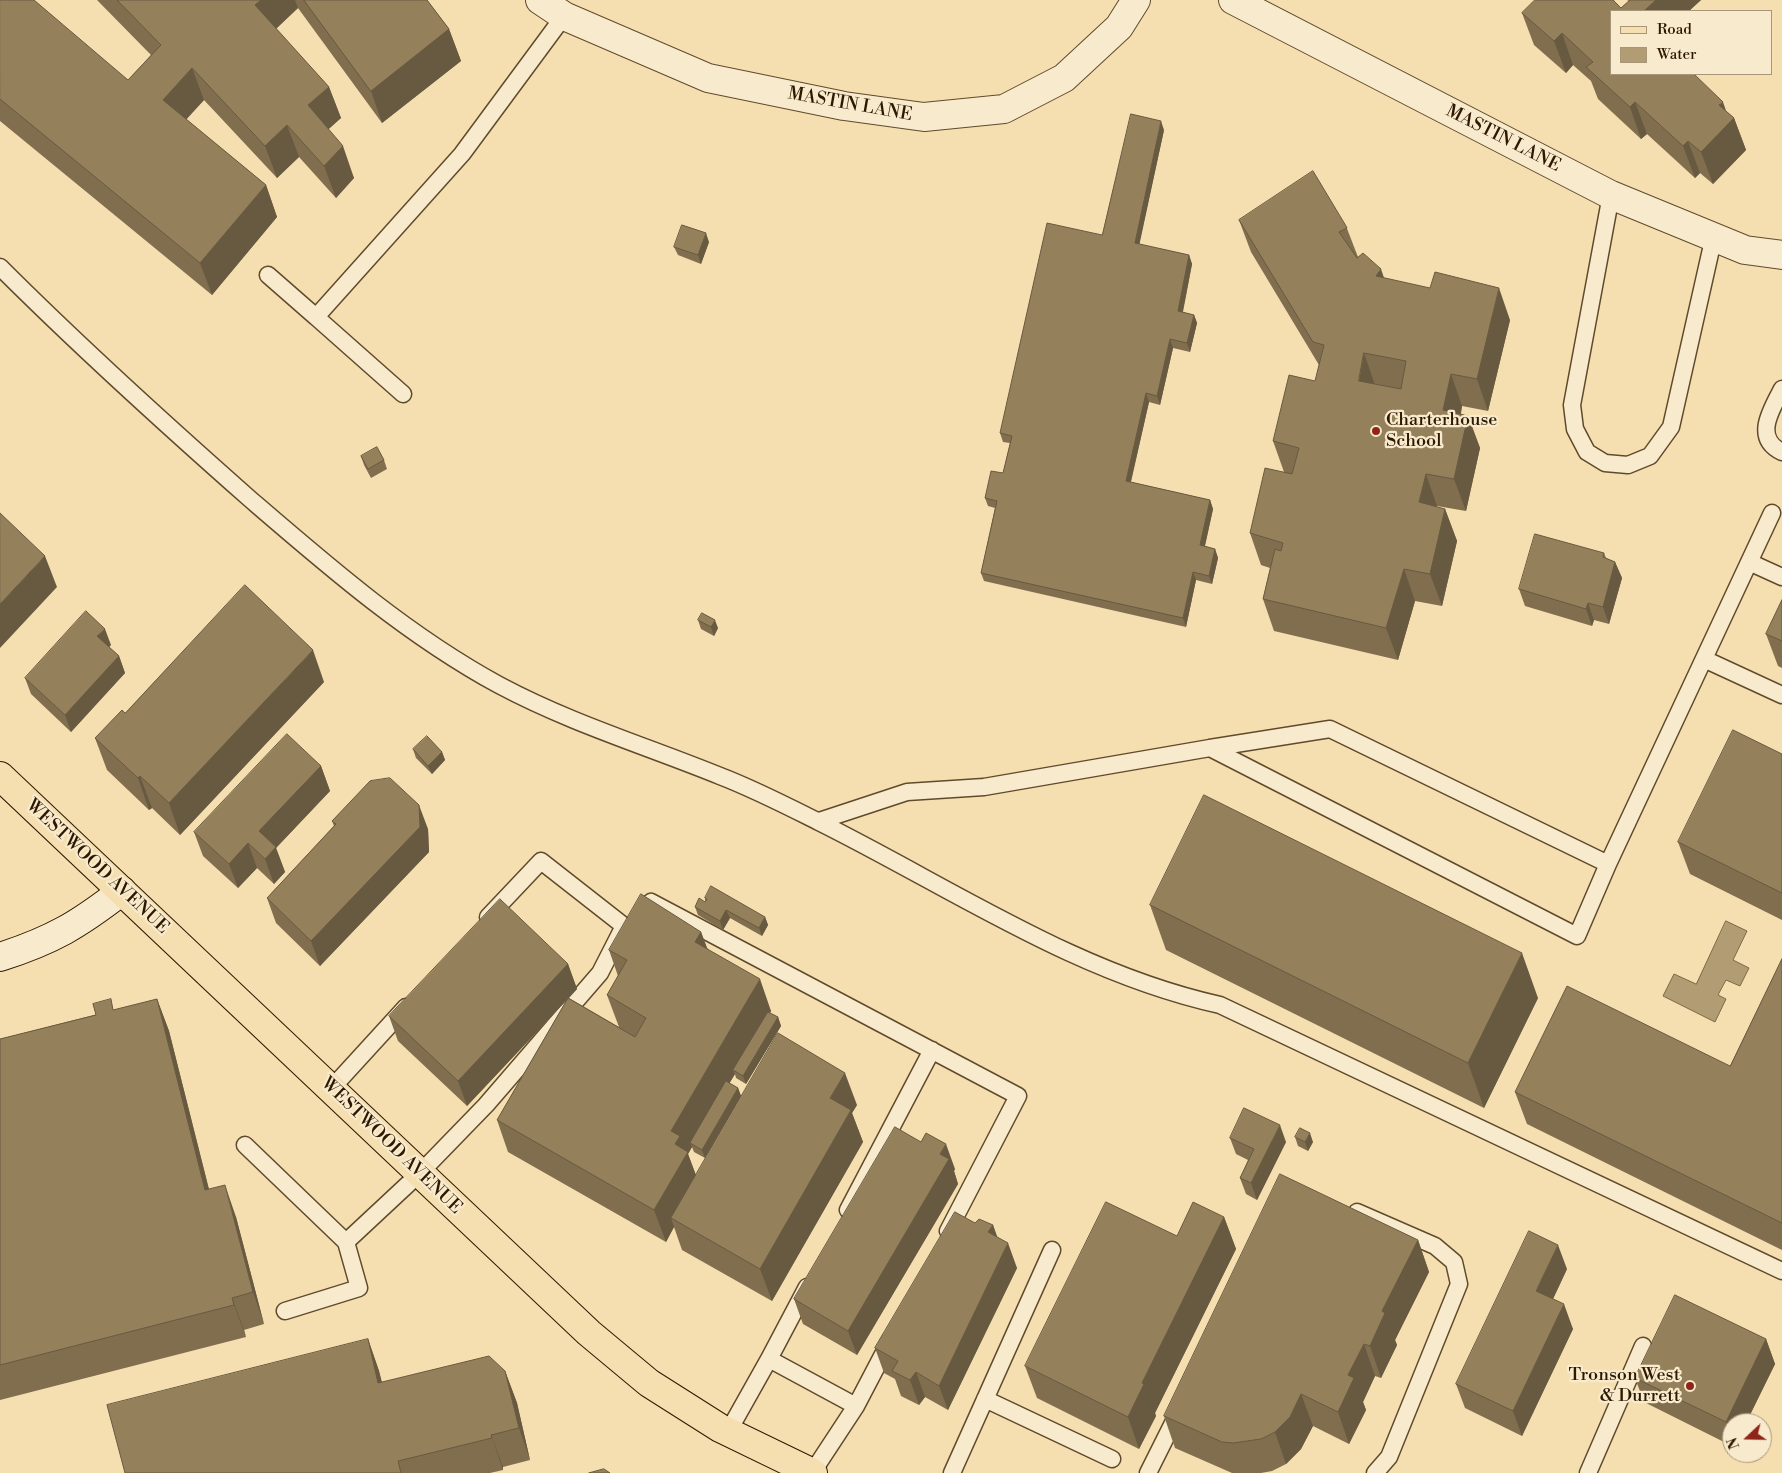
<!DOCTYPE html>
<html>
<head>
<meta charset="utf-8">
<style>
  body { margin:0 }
  #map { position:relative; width:1782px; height:1473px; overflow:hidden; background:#f5dfb0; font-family:"Libre Bodoni",serif }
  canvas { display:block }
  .legend { position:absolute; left:1610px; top:10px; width:162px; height:65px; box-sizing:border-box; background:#f8eacc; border:1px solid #a7967a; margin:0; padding:6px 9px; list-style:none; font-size:15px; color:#2e1900 }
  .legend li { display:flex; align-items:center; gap:10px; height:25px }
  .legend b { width:25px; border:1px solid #a7967a }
  .north { position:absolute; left:1722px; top:1413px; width:50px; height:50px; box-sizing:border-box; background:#f8eacc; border:1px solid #a7967a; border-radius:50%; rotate:249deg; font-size:14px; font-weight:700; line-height:20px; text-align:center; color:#2e1900 }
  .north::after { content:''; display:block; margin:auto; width:18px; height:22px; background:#8f2418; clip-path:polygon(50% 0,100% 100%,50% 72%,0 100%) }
</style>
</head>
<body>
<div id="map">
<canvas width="1782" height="1473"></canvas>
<ul class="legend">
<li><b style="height:6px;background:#f5dfb0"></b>Road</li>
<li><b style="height:14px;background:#b19c74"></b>Water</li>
</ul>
<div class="north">N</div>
</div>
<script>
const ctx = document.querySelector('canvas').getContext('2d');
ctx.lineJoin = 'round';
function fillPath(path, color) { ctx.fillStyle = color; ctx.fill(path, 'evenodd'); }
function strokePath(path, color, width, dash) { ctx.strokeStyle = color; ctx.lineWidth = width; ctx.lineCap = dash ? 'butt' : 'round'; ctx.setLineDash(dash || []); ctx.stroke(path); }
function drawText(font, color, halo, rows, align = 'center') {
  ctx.font = font + ' "Libre Bodoni",serif'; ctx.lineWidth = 4.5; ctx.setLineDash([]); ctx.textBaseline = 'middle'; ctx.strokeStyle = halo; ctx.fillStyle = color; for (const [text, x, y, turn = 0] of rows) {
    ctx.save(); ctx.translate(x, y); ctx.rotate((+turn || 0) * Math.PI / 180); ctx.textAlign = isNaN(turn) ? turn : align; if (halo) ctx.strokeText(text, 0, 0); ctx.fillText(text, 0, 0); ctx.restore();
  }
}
const water = new Path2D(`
  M1726,921L1747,931L1733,960L1749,968L1740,986L1726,980L1718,995L1726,999L1715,1022L1663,996L1674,974L1696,984Z`);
fillPath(water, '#b19c74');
strokePath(water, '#7d6846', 1);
const lane = new Path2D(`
  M1611,195L1572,405L1575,429L1587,452L1605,463L1628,465L1650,456L1671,427L1714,236
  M0,267C80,347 165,424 250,499C329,567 407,635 499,685C570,723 646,746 720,776C754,789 787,806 819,822C950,887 1075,973 1220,1005L1782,1271
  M268,275L316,317L462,154L564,16
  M316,317L403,394
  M1782,389C1771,410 1753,438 1782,452
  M1749,562L1782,577
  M1704,659L1782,695
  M1210,748L1330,729L1608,864
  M819,821L907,792L984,787L1210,748L1577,936L1608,864L1772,513
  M649,904L651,902L1018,1096L948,1231
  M331,1089L406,1007
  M245,1145L346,1242L420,1173L486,1105L600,973L624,926L541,861L488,917
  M848,1210L932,1050
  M1357,1212L1435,1246L1454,1262L1459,1284L1389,1457L1375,1473
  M285,1311L359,1288L346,1242
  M769,1359L807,1287
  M985,1399L1112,1459
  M728,1432L769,1359L856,1406
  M812,1473L856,1406L890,1341
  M952,1473L1052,1250
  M1148,1473L1179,1411
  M1588,1473L1643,1346`);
const street = new Path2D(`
  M540,0L564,16L708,78L844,106L924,117L1004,109L1064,78L1119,27L1136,0
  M1233,0L1611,195L1745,250L1782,255`);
const secondary = new Path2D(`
  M0,957C53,940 78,925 122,891`);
const primary = new Path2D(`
  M0,776L589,1333L649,1383L720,1428L813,1473`);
strokePath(lane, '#604a2c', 19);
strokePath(street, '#604a2c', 30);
strokePath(secondary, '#2e1900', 30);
strokePath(primary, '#2e1900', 30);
strokePath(lane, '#f8eacc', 16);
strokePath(street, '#f8eacc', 28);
strokePath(secondary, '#f8eacc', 28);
strokePath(primary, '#f5dfb0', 28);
fillPath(new Path2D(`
  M0,0L128,80L151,55L97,0H427L449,29L461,61L382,123L298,8L276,29L329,87L341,118L328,129L354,178L336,198L299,157L277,178L204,100L186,119L266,185L277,217L212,295L0,121Z
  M1535,0H1614L1615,2L1621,8L1629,1L1627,0H1701L1689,11H1611L1734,118L1746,150L1713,184L1700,173L1695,178L1647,134L1641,139L1598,99L1591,81L1573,65L1566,73L1534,45L1522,13Z
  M1164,130L1139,244L1189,255L1192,264L1183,312L1194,315L1197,323L1190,352L1173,348L1160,405L1149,402L1131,482L1210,500L1213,509L1205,546L1215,549L1218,558L1212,584L1196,580L1186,627L984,581L981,573L995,508L988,506L985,498L1003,473L1010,443L1003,442L1000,433L1102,235Z
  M1239,220L1346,226L1358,257L1384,278L1510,320L1488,411L1462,406L1461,414L1468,416L1480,448L1466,511L1437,506V507L1445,509L1457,541L1442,606L1415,601L1398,660L1274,631L1263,599L1270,568L1261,565L1250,533L1284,472L1273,441L1315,381L1319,365L1251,252Z
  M709,242L701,264L678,255L674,247Z
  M361,456L384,460L387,469L371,478L364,465Z
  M1604,553L1606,558L1615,562L1622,578L1609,624L1594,620L1592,626L1525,606L1519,589Z
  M1782,600V668L1778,666L1766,634Z
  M698,620L718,628L714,636L701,629Z
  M111,645L109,647L119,656L125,673L71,732L31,694L25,678Z
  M324,682L180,835L152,808L149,810L107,770L95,738L125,713Z
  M413,749L442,752L445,760L432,774L416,758Z
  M1782,754V920L1690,874L1678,842Z
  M321,766L330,791L276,848L285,872L274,884L257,868L238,888L203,856L194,832Z
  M332,821L428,829L429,852L320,966L276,923L267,898L334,826Z
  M705,898L765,917L768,925L762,936L730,918L723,930L698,915L695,907L705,902Z
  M1150,905L1538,998L1484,1108L1166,950Z
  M701,932L707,948L771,1011L770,1013L778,1017L781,1026L746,1084L736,1078L735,1074L729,1083L738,1088L741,1096L705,1158L694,1152L692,1147L688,1154L696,1175L857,1105L852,1113L863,1142L772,1301L682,1250L674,1227L666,1242L508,1152L497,1120L566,1001L467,1106L398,1041L389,1016L568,964L577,989L569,998L619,1027L607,995L618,976L609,950Z
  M1782,959V1250L1527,1124L1515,1092L1730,1066Z
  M157,999L169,1031L209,1189L236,1217L264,1324L244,1330L246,1337L0,1400V1039Z
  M1295,1137L1313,1142L1308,1151L1298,1146Z
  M1230,1138L1286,1142L1257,1200L1246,1194L1240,1178L1248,1160L1236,1154Z
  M955,1169L954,1171L958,1184L857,1355L803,1324L794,1299Z
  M1224,1217L1236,1249L1155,1413L1156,1416L1139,1449L1037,1398L1025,1366L1177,1236Z
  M975,1223L993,1225L997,1237L1017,1268L948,1410L925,1397L919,1405L901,1396L895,1379L884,1373L875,1348Z
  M1418,1240L1429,1272L1395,1340L1397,1345L1381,1378L1375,1376L1363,1402L1366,1410L1349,1444L1313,1426L1301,1449L1286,1464L1272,1471L1261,1473H1232L1175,1448L1164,1416Z
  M1567,1269L1553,1299L1573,1329L1522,1436L1465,1408L1456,1384Z
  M368,1339L379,1371L382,1382L505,1371L517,1403L530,1460L503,1467V1470L490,1473H125Z
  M1766,1339L1775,1364L1746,1423H1732V1446L1644,1402L1635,1378Z`), '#806e4f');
fillPath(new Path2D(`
  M261,0H295L298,8L267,37L255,5Z
  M1656,0H1701L1689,11H1644Z
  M449,29L461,61L382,123L371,91Z
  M1562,33L1573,65L1566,73L1554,41Z
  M192,68L204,100L175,132L163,100Z
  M329,87L341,118L320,137L308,105Z
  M1635,102L1647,134L1641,139L1630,107Z
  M1723,102L1730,122L1734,118L1746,150L1713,184L1701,152L1719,105Z
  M1161,121L1164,130L1138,251L1135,243Z
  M287,125L299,157L277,178L265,146Z
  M1688,141L1700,173L1695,178L1683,146Z
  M343,146L354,178L336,198L324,166Z
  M266,185L277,217L212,295L200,263Z
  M706,233L709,242L701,264L698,255Z
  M1189,255L1192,264L1181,320L1178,311Z
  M1381,269L1392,301L1376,276Z
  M1499,288L1510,320L1488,411L1477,379Z
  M1194,315L1197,323L1190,352L1187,343Z
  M1170,339L1173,348L1160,405L1157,396Z
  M1364,353L1375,385L1359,381Z
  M1451,374L1462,406L1455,442L1443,410Z
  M1146,393L1149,402L1129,489L1126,481Z
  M1468,416L1480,448L1466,511L1454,479Z
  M1426,474L1437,506L1431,534L1419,502Z
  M1210,500L1213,509L1203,554L1200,545Z
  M1445,509L1457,541L1442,606L1430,574Z
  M1215,549L1218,558L1212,584L1209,576Z
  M45,556L57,587L0,648V604Z
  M1615,562L1622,578L1609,624L1603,607Z
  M1404,569L1415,601L1398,660L1386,628Z
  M1193,572L1196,580L1186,627L1183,618Z
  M1588,603L1594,620L1592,626L1586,609Z
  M715,620L718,628L714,636L711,627Z
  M105,629L111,645L103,653L97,636Z
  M313,650L324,682L180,835L169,803Z
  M119,656L125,673L71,732L65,715Z
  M442,752L445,760L432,774L428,766Z
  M321,766L330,791L276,848L285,872L274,884L265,859L259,831Z
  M140,776L152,808L149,810L138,778Z
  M419,805L428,829L429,852L320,966L311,941Z
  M248,843L257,868L238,888L229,864Z
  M726,910L730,918L723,930L720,921Z
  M765,917L768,925L762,936L759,928Z
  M701,932L713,964L695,942Z
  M1522,953L1538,998L1484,1108L1468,1063Z
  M568,964L577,989L467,1106L458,1081Z
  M760,979L771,1011L736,1072L733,1070L735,1074L693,1145L690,1143L692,1147L688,1154L699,1184L671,1218L674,1227L666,1242L654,1210L675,1144L671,1131Z
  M157,999L169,1031L217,1222L205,1190Z
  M778,1017L781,1026L746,1084L743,1076Z
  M845,1073L857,1105L852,1113L863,1142L772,1301L760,1269L830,1098Z
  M738,1088L741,1096L705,1158L702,1150Z
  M1280,1125L1286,1142L1257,1200L1251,1183Z
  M1310,1133L1313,1142L1308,1151L1305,1142Z
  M946,1144L955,1169L954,1171L958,1184L857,1355L848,1331L940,1154Z
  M225,1185L236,1217L264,1324L253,1292Z
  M1224,1217L1236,1249L1155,1413L1156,1416L1139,1449L1128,1417L1142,1383Z
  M993,1225L1002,1250L988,1232Z
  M1418,1240L1429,1272L1395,1340L1397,1345L1381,1378L1370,1346L1382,1311Z
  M1008,1243L1017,1268L948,1410L939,1386Z
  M1558,1245L1567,1269L1545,1316L1536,1291Z
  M232,1298L244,1330L246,1337L234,1305Z
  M1564,1304L1573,1329L1522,1436L1513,1411Z
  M368,1339L379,1371L389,1415L378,1383Z
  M1766,1339L1775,1364L1746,1423H1732V1440L1726,1422Z
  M1364,1344L1375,1376L1363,1402L1366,1410L1349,1444L1338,1412L1348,1375Z
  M505,1371L517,1403L530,1460L519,1428Z
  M916,1372L925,1397L919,1405L910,1380Z
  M1301,1394L1313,1426L1301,1449L1286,1464L1275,1432Z
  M491,1435L503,1467V1470L492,1438Z`), '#685a40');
const building = new Path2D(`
  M0,0H34L128,80L161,45L117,0H261L255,5L329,87L308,105L343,146L324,166L287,125L265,146L192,68L163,100L266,185L200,263L0,99Z
  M304,0H427L449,29L371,91Z
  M1535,0H1613L1621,8L1630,0H1656L1644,11H1611V74H1694L1723,102L1719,105L1734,118L1701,152L1688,141L1683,146L1635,102L1630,107L1586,67L1593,62L1562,33L1554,41L1522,13Z
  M1131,114L1161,121L1135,243L1189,255L1178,311L1194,315L1187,343L1170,339L1157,396L1146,393L1126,481L1210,500L1200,545L1215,549L1209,576L1193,572L1183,618L981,573L997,501L985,498L991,471L1003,473L1012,436L1000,433L1047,223L1102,235Z
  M1313,171L1346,226L1347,228L1339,232L1357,258L1363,253L1381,269L1376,276L1430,288L1435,272L1499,288L1477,379L1451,374L1443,410L1468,416L1454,479L1426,474L1419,502L1445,509L1430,574L1404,569L1386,628L1263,599L1275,549L1281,551L1283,543L1250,533L1265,468L1292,474L1299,448L1273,441L1289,375L1315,381L1324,345L1313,342L1239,220ZM1364,353L1406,361L1401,389L1359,381Z
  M682,225L706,233L698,255L674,247Z
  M377,447L384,460L368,469L361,456Z
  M0,513L45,556L0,604Z
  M1535,534L1604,553L1603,557L1615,562L1603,607L1588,603L1586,609L1519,589Z
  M245,585L313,650L169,803L140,776L138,778L95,738L122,710L125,713Z
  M1782,600V641L1766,634Z
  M86,611L105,629L97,636L119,656L65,715L25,678Z
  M702,613L715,620L711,627L698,620Z
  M1733,730L1782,754V893L1678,842Z
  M287,734L321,766L259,831L276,847L265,859L248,843L229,864L194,832Z
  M427,736L442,752L428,766L413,749Z
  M390,778L419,805L420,827L311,941L267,898L336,824L332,821L370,781Z
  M1204,795L1522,953L1468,1063L1150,905Z
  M711,886L765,917L759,928L726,910L720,921L695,907L699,898L705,902L707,899L705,898Z
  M641,894L701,932L695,942L760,979L671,1131L680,1136L675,1144L688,1152L654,1210L497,1120L568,998L635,1037L646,1018L607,995L627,960L609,950Z
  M500,899L568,964L458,1081L389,1016Z
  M1782,959V1223L1515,1092L1567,986L1730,1066Z
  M111,999L113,1010L157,999L205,1190L225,1185L253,1292L232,1298L234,1305L0,1365V1039L96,1015L93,1004Z
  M768,1012L778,1017L743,1076L733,1070Z
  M778,1033L845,1073L830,1098L851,1110L760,1269L671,1218Z
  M726,1081L738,1088L702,1150L690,1143Z
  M1244,1108L1280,1125L1251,1183L1240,1178L1254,1149L1230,1138Z
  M895,1127L921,1142L926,1133L946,1144L940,1154L949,1159L848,1331L794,1299Z
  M1300,1128L1310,1133L1305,1142L1295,1137Z
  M1280,1174L1418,1240L1382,1311L1385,1313L1370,1346L1364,1344L1348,1375L1354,1378L1338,1412L1301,1394L1290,1417L1275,1432L1261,1439L1233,1443L1222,1442L1164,1416Z
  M1106,1202L1177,1236L1193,1202L1224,1217L1142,1383L1144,1384L1128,1417L1025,1366Z
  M955,1212L975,1223L979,1219L993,1225L988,1232L1008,1243L939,1386L916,1372L910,1380L892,1371L898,1361L875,1348Z
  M1529,1231L1558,1245L1536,1291L1564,1304L1513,1411L1456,1384Z
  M1675,1295L1766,1339L1726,1422L1635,1378Z
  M368,1339L378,1383L489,1356L505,1371L519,1428L491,1435L492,1438L398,1461L401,1473H125L107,1405Z
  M604,1469L610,1473H589Z`);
fillPath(building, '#95805c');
strokePath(building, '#685a40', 1);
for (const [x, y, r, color] of [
  [1376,431,5,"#8f2418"],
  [1690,1386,5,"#8f2418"]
]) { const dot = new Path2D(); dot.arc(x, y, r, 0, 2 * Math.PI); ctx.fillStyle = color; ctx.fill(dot); strokePath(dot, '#f8eacc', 2); }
drawText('18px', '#2e1900', '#f8eacc', [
  ["MASTIN LANE",850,105,10],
  ["MASTIN LANE",1503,139,27],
  ["WESTWOOD AVENUE",97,867,43],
  ["WESTWOOD AVENUE",391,1146,44]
]);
drawText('18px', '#2e1900', '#f8eacc', [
  ["Charterhouse",1386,421],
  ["School",1386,442],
  ["Tronson West",1680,1376,"right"],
  ["& Durrett",1680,1397,"right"]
], 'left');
</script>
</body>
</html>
